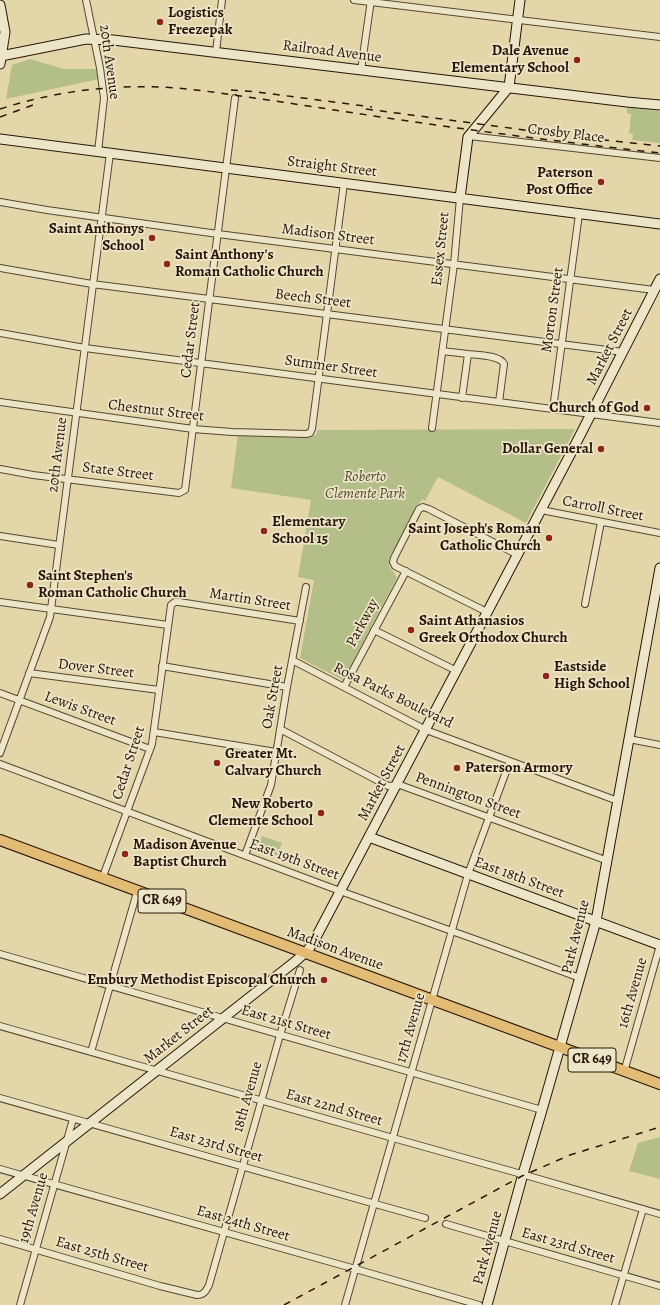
<!DOCTYPE html>
<html>
<head>
<meta charset="utf-8">
<style>
  body { margin:0 }
  canvas { display:block; background:#e3d7a9 }
</style>
</head>
<body>
<canvas width="660" height="1305"></canvas>
<script>
const ctx = document.querySelector('canvas').getContext('2d');
ctx.lineJoin = 'round';
function fillPath(path, color) { ctx.fillStyle = color; ctx.fill(path, 'evenodd'); }
function strokePath(path, color, width, dash) { ctx.strokeStyle = color; ctx.lineWidth = width; ctx.lineCap = dash ? 'butt' : 'round'; ctx.setLineDash(dash || []); ctx.stroke(path); }
function drawText(font, color, halo, rows, align = 'center') {
  ctx.font = font + ' Alegreya,serif'; ctx.lineWidth = 3.5; ctx.setLineDash([]); ctx.textBaseline = 'middle'; ctx.strokeStyle = halo; ctx.fillStyle = color; for (const [text, x, y, turn = 0] of rows) {
    ctx.save(); ctx.translate(x, y); ctx.rotate((+turn || 0) * Math.PI / 180); ctx.textAlign = isNaN(turn) ? turn : align; if (halo) ctx.strokeText(text, 0, 0); ctx.fillText(text, 0, 0); ctx.restore();
  }
}
fillPath(new Path2D(`
  M30,59L64,69H98L99,79L6,99L12,65Z
  M627,107L658,111L660,112V143L632,140L633,134L629,133L631,114L627,113Z
  M575,429L526,523L438,477L425,501L422,499L390,557C387,570 393,568 397,578L343,680L300,658L314,580L298,577L311,500L231,488L238,435L305,438L316,435L318,430Z
  M262,836L282,843L277,856L257,848Z
  M660,1137V1179L629,1171L638,1143Z`), '#b4be88');
const street = new Path2D(`
  M86,0L100,68L104,98L98,152
  M354,0L660,37
  M216,52L222,0
  M361,70L371,0
  M469,136L660,158
  M0,202L47,210L218,234L654,290
  M0,268L92,284L623,352
  M0,333L85,348L660,423
  M442,351L468,354
  M462,398L468,354C477,355 500,355 504,364L499,402
  M0,402L193,429L232,432L306,434L310,433L312,429L344,183
  M553,409L579,214
  M432,428L454,264L460,198
  M0,469L33,475L179,493L185,490L235,98
  M541,510L660,533
  M0,536L59,545
  M0,602L168,625
  M585,604L601,522
  M487,612L395,566L393,562L394,558L419,509L423,507L429,509L518,555
  M374,630L457,671
  M292,660L426,730L618,801
  M162,666L287,687
  M29,673L159,690
  M344,687L406,571
  M0,693L150,749
  M280,729L388,786L400,785L608,861
  M154,732L276,752
  M629,739L660,745
  M0,753L50,617L110,153
  M0,764L340,891L488,944L580,978
  M245,855L271,785L287,687L306,587
  M102,879L152,744L171,605L175,602H179L300,621
  M0,954L542,1110
  M0,1026L393,1138L525,1175L660,1214
  M91,1052L137,892
  M624,1072L660,945
  M0,1098L425,1218
  M0,1169L352,1268L479,1305
  M446,1224L660,1286
  M0,1239L160,1286L197,1295C204,1295 206,1291 209,1285L280,1035L300,970
  M20,1305L73,1119
  M345,1305L468,874L510,761
  M615,1305L643,1209`);
const secondary = new Path2D(`
  M0,5L5,32L0,64
  M1,56L86,39L113,40L627,102L660,105
  M0,139L660,224
  M460,198L468,137L509,87L520,0
  M369,837L660,945
  M0,1194L297,960L308,950L314,941L571,453L660,279
  M487,1305L523,1174L542,1110L596,921L660,568`);
const primary = new Path2D(`
  M0,840L660,1084`);
strokePath(street, '#584630', 8);
strokePath(secondary, '#291508', 11);
strokePath(primary, '#291508', 12);
strokePath(street, '#ede5c7', 6);
strokePath(secondary, '#ede5c7', 9);
strokePath(primary, '#e2bc74', 10);
strokePath(new Path2D(`
  M231,90L257,92L372,107
  M0,109C52,92 107,85 162,87C200,89 237,96 275,101C315,107 354,113 394,119C483,132 571,143 660,153
  M366,109L585,138L660,146
  M0,117L33,105
  M284,1305L522,1176L570,1155L660,1127`), '#291508', 1.5, [7, 7]);
for (const [x, y, r, color] of [
  [160,22,4,"#8f2418"],
  [577,60,4,"#8f2418"],
  [601,182,4,"#8f2418"],
  [152,238,4,"#8f2418"],
  [167,264,4,"#8f2418"],
  [647,408,4,"#8f2418"],
  [601,449,4,"#8f2418"],
  [264,531,4,"#8f2418"],
  [549,538,4,"#8f2418"],
  [30,585,4,"#8f2418"],
  [411,630,4,"#8f2418"],
  [546,676,4,"#8f2418"],
  [217,763,4,"#8f2418"],
  [457,768,4,"#8f2418"],
  [321,813,4,"#8f2418"],
  [125,854,4,"#8f2418"],
  [324,980,4,"#8f2418"]
]) { const dot = new Path2D(); dot.arc(x, y, r, 0, 2 * Math.PI); ctx.fillStyle = color; ctx.fill(dot); strokePath(dot, '#ede5c7', 1.5); }
for (const [x, y, w] of [
  [162,901,48],
  [592,1060,48]
]) { const box = new Path2D(); box.roundRect(x - w / 2, y - 12, w, 24, 3); ctx.fillStyle = '#ede5c7'; ctx.fill(box); strokePath(box, '#291508', 1); }
drawText('bold 14px', '#291508', null, [
  ["CR 649",162,901],
  ["CR 649",592,1060]
]);
drawText('bold 15px', '#291508', '#ede5c7', [
  ["Logistics",168,13],
  ["Freezepak",168,30],
  ["Dale Avenue",569,51,"right"],
  ["Elementary School",569,68,"right"],
  ["Paterson",593,173,"right"],
  ["Post Office",593,190,"right"],
  ["Saint Anthonys",144,229,"right"],
  ["School",144,246,"right"],
  ["Saint Anthony's",175,255],
  ["Roman Catholic Church",175,272],
  ["Church of God",639,408,"right"],
  ["Dollar General",593,449,"right"],
  ["Elementary",272,522],
  ["School 15",272,539],
  ["Saint Joseph's Roman",541,529,"right"],
  ["Catholic Church",541,546,"right"],
  ["Saint Stephen's",38,576],
  ["Roman Catholic Church",38,593],
  ["Saint Athanasios",419,621],
  ["Greek Orthodox Church",419,638],
  ["Eastside",554,667],
  ["High School",554,684],
  ["Greater Mt.",225,754],
  ["Calvary Church",225,771],
  ["Paterson Armory",465,768],
  ["New Roberto",313,804,"right"],
  ["Clemente School",313,821,"right"],
  ["Madison Avenue",133,845],
  ["Baptist Church",133,862],
  ["Embury Methodist Episcopal Church",316,980,"right"]
], 'left');
drawText('15px', '#291508', '#ede5c7', [
  ["Railroad Avenue",332,52,7],
  ["20th Avenue",109,62,82],
  ["Crosby Place",566,134,7],
  ["Straight Street",332,167,7],
  ["Madison Street",328,235,7],
  ["Essex Street",441,249,-84],
  ["Beech Street",313,299,7],
  ["Morton Street",553,310,-82],
  ["Cedar Street",191,340,-83],
  ["Market Street",610,347,-63],
  ["Summer Street",331,367,8],
  ["Chestnut Street",156,411,7],
  ["20th Avenue",58,455,-83],
  ["State Street",118,472,7],
  ["Carroll Street",603,509,11],
  ["Martin Street",250,600,9],
  ["Parkway",363,623,-62],
  ["Dover Street",96,669,7],
  ["Rosa Parks Boulevard",393,696,26],
  ["Oak Street",273,697,-80],
  ["Lewis Street",80,709,20],
  ["Cedar Street",129,763,-72],
  ["Market Street",382,783,-62],
  ["Pennington Street",468,796,20],
  ["East 19th Street",294,860,20],
  ["East 18th Street",519,878,20],
  ["Park Avenue",576,937,-76],
  ["Madison Avenue",335,949,20],
  ["16th Avenue",633,993,-74],
  ["East 21st Street",286,1023,16],
  ["17th Avenue",411,1028,-74],
  ["Market Street",179,1035,-38],
  ["18th Avenue",248,1097,-74],
  ["East 22nd Street",334,1108,16],
  ["East 23rd Street",216,1145,16],
  ["19th Avenue",34,1208,-74],
  ["East 24th Street",243,1224,16],
  ["East 23rd Street",568,1246,16],
  ["Park Avenue",488,1248,-75],
  ["East 25th Street",102,1255,16]
]);
drawText('italic 15px', '#53482e', '#ede5c7', [
  ["Roberto",365,477],
  ["Clemente Park",365,494]
]);
</script>
</body>
</html>
